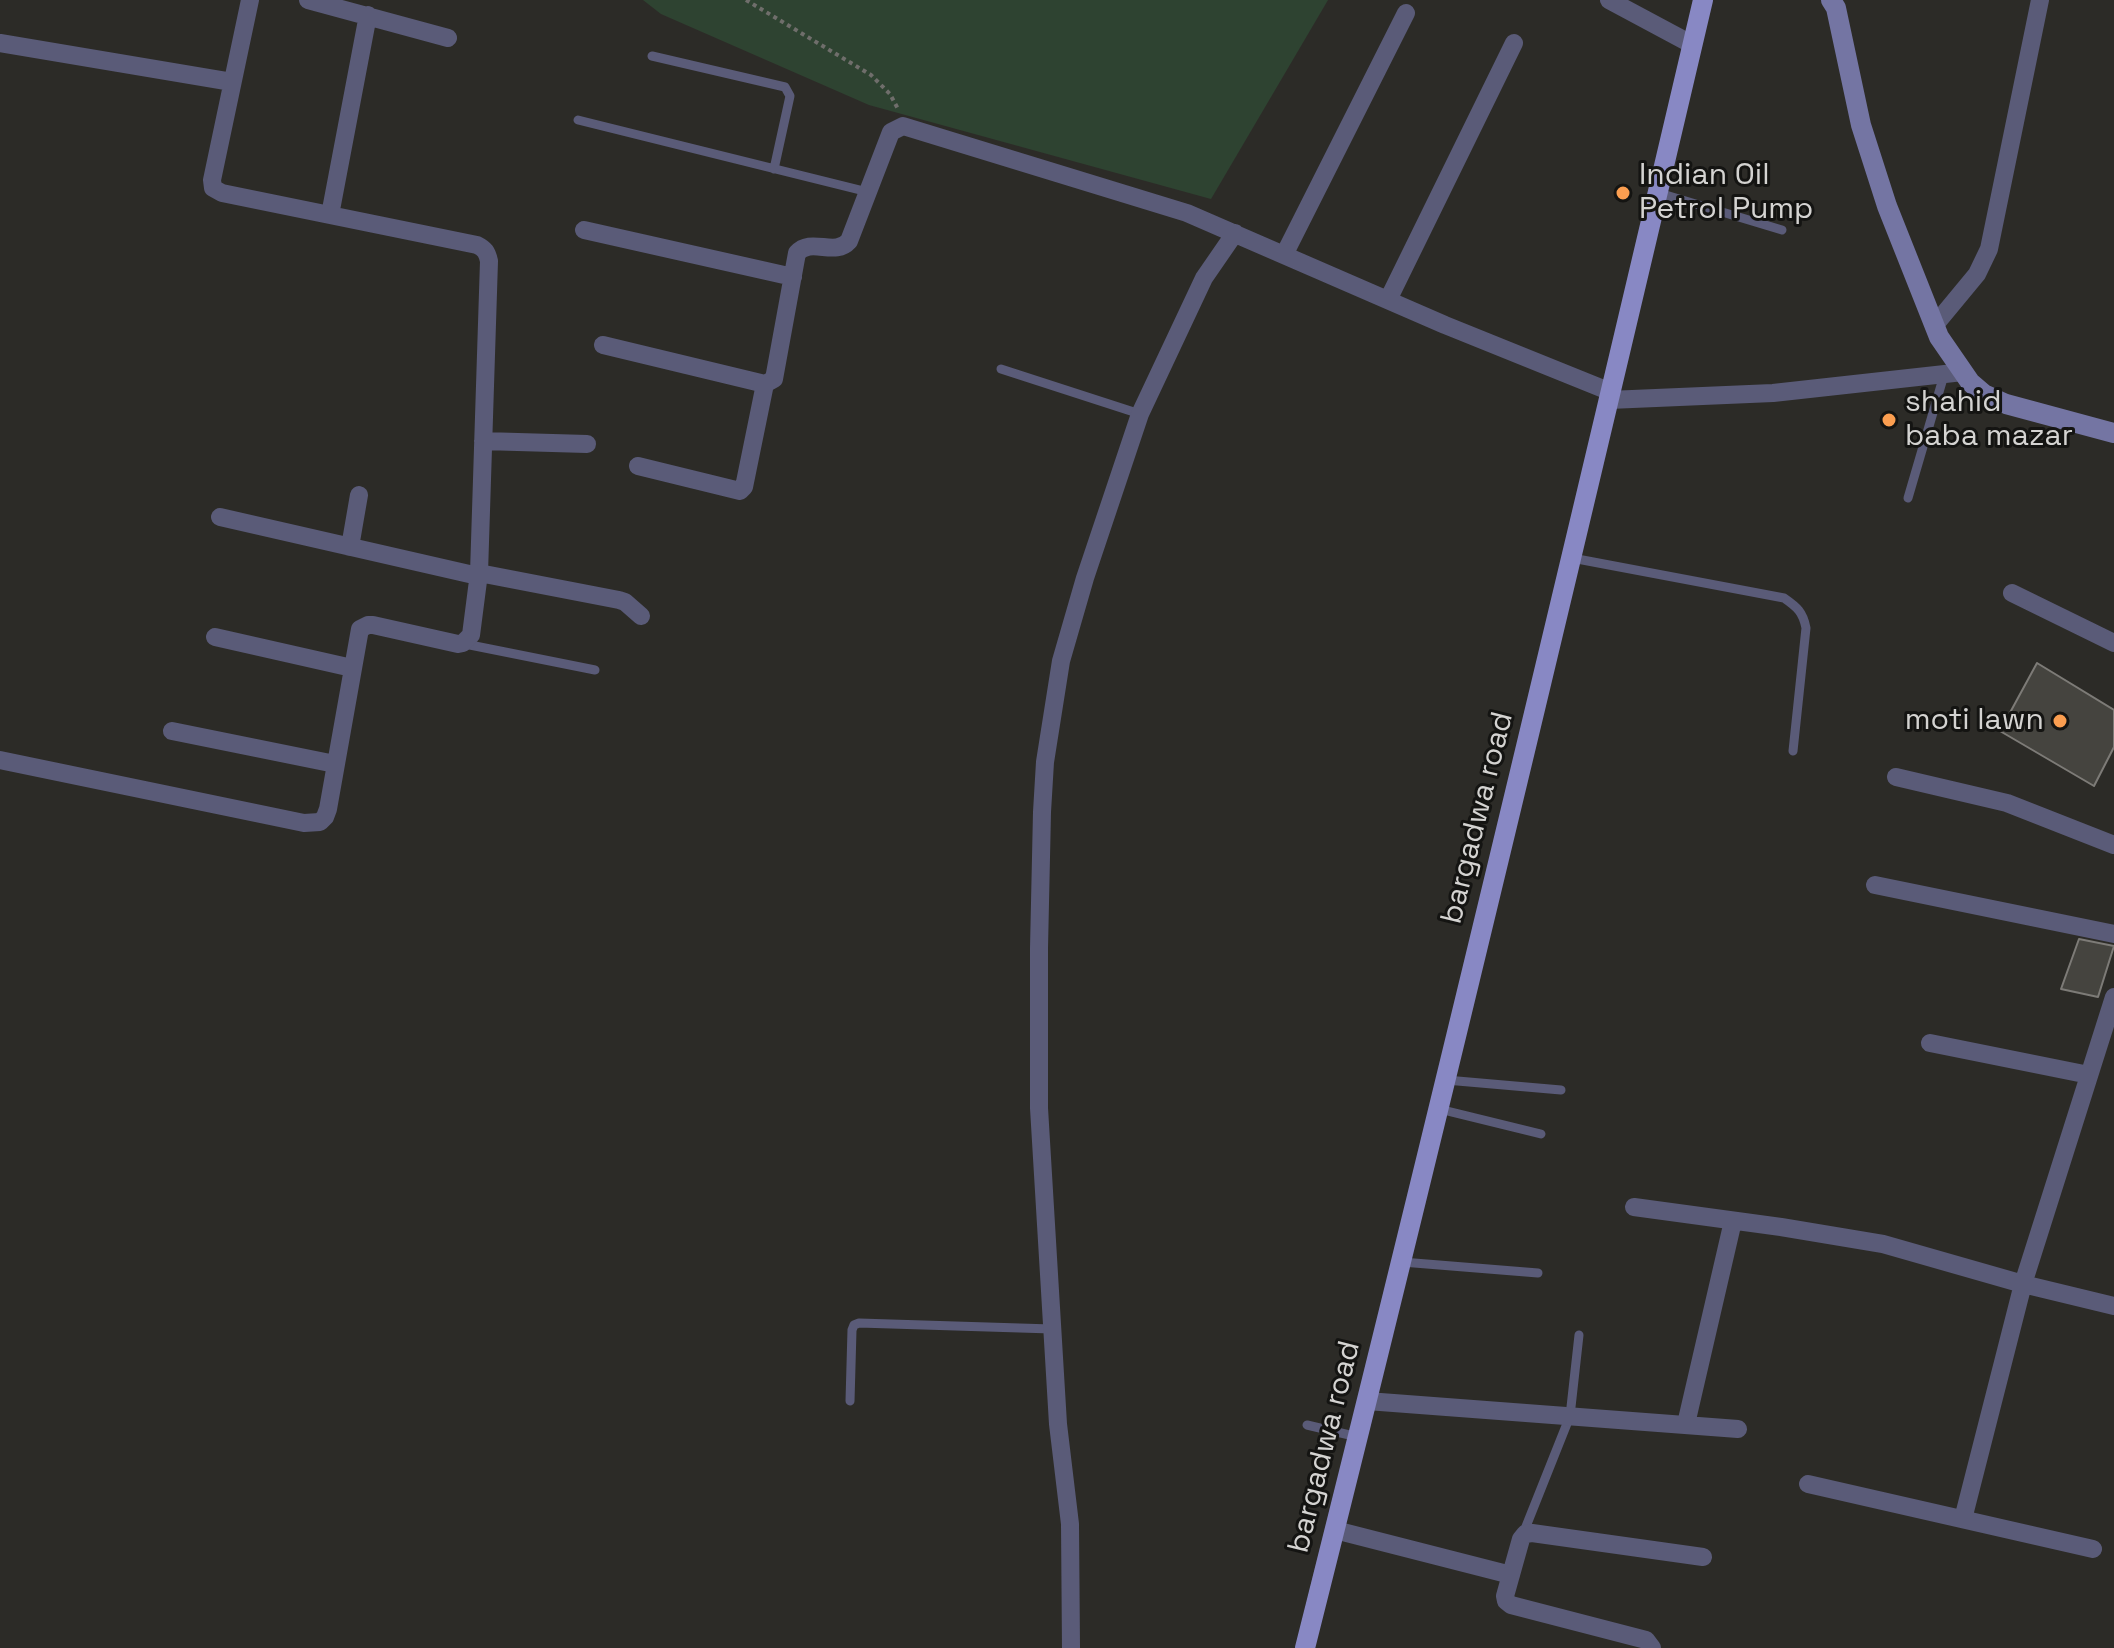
<!DOCTYPE html>
<html>
<head>
<meta charset="utf-8">
<style>
  body { margin:0 }
  canvas { display:block; background:#2c2b27 }
</style>
</head>
<body>
<canvas width="2114" height="1648"></canvas>
<script>
const ctx = document.querySelector('canvas').getContext('2d');
ctx.lineJoin = 'round';
function fillPath(path, color) { ctx.fillStyle = color; ctx.fill(path, 'evenodd'); }
function strokePath(path, color, width, dash) { ctx.strokeStyle = color; ctx.lineWidth = width; ctx.lineCap = dash ? 'butt' : 'round'; ctx.setLineDash(dash || []); ctx.stroke(path); }
function drawText(font, color, halo, rows, align = 'center') {
  ctx.font = font + ' "Space Grotesk",sans-serif'; ctx.lineWidth = 6; ctx.setLineDash([]); ctx.textBaseline = 'middle'; ctx.strokeStyle = halo; ctx.fillStyle = color; for (const [text, x, y, turn = 0] of rows) {
    ctx.save(); ctx.translate(x, y); ctx.rotate((+turn || 0) * Math.PI / 180); ctx.textAlign = isNaN(turn) ? turn : align; if (halo) ctx.strokeText(text, 0, 0); ctx.fillText(text, 0, 0); ctx.restore();
  }
}
fillPath(new Path2D(`
  M643,0H1328L1211,199L869,105L661,14Z`), '#2e4331');
const building = new Path2D(`
  M2037,663L2114,710V747L2094,786L2000,731Z
  M2079,939L2114,946L2098,997L2061,989Z`);
fillPath(building, '#45443f');
strokePath(building, '#7d7b77', 2);
strokePath(new Path2D(`
  M746,0L871,75L890,94L898,109`), '#6f6e6b', 4, [4, 4]);
strokePath(new Path2D(`
  M652,56L785,87L790,96L774,169
  M578,120L868,192
  M1659,193L1782,230
  M1001,369L1140,414
  M1908,498L1944,375
  M1572,558L1784,598C1797,607 1803,612 1806,628L1793,751
  M465,644L595,670
  M1446,1080L1561,1090
  M1439,1109L1541,1134
  M1402,1262L1538,1273
  M850,1401L852,1330L854,1325L859,1323L1052,1329
  M1307,1425L1358,1437
  M1523,1534L1570,1416L1579,1335`), '#5a5b78', 9);
strokePath(new Path2D(`
  M308,0L448,38
  M1609,0L1693,45
  M0,43L232,82
  M330,215L368,15
  M584,230L793,277
  M1284,255L1406,13
  M1388,300L1514,43
  M1934,326L1977,274L1989,249L2040,0
  M603,345L765,384L774,379L797,253C811,237 835,257 849,241L891,132L903,126L1187,213L1445,325L1611,392
  M1609,400L1773,393L1963,372
  M483,441L587,444
  M638,466L740,491L744,487L765,384
  M220,517L478,576
  M350,547L359,495
  M479,573L619,600L625,602L641,616
  M2012,593L2114,643
  M215,637L352,668
  M172,731L335,764
  M0,760L304,823L320,822L325,817L328,809L360,629L368,625H373L458,644L463,643L471,635L479,573L489,261C487,252 485,249 477,245L222,193L213,188L212,180L250,0
  M1896,777L2007,803L2114,845
  M1875,885L2114,934
  M1930,1043L2089,1075
  M1634,1207L1781,1227L1883,1244L2023,1284L2114,1306
  M1367,1401L1738,1429
  M1686,1424L1733,1221
  M1808,1484L2093,1549
  M1963,1519L2023,1284L2114,997
  M1335,1530L1511,1575
  M1071,1648L1070,1524L1058,1424L1039,1108V948L1042,812L1045,762L1061,661L1085,578L1140,414L1204,278L1235,233
  M1652,1648L1646,1640L1511,1605L1506,1601L1505,1596L1521,1539L1525,1534L1532,1533L1703,1557`), '#5a5b78', 18);
strokePath(new Path2D(`
  M1831,0L1836,8L1861,125L1887,206L1939,337L1970,382L1984,394L2006,404L2114,433`), '#7475a3', 20);
strokePath(new Path2D(`
  M1305,1648C1443,1100 1574,550 1703,0`), '#8888c4', 20);
for (const [x, y, r, color] of [
  [1623,193,8,"#fb9e50"],
  [1889,420,8,"#fb9e50"],
  [2060,721,8,"#fb9e50"]
]) { const dot = new Path2D(); dot.arc(x, y, r, 0, 2 * Math.PI); ctx.fillStyle = color; ctx.fill(dot); strokePath(dot, '#141412', 3); }
drawText('30px', '#d4d3d1', '#141412', [
  ["Indian Oil",1639,176],
  ["Petrol Pump",1639,210],
  ["shahid",1905,403],
  ["baba mazar",1905,437],
  ["moti lawn",2044,721,"right"]
], 'left');
drawText('30px', '#d4d3d1', '#141412', [
  ["bargadwa road",1478,818,-76],
  ["bargadwa road",1325,1447,-76]
]);
</script>
</body>
</html>
